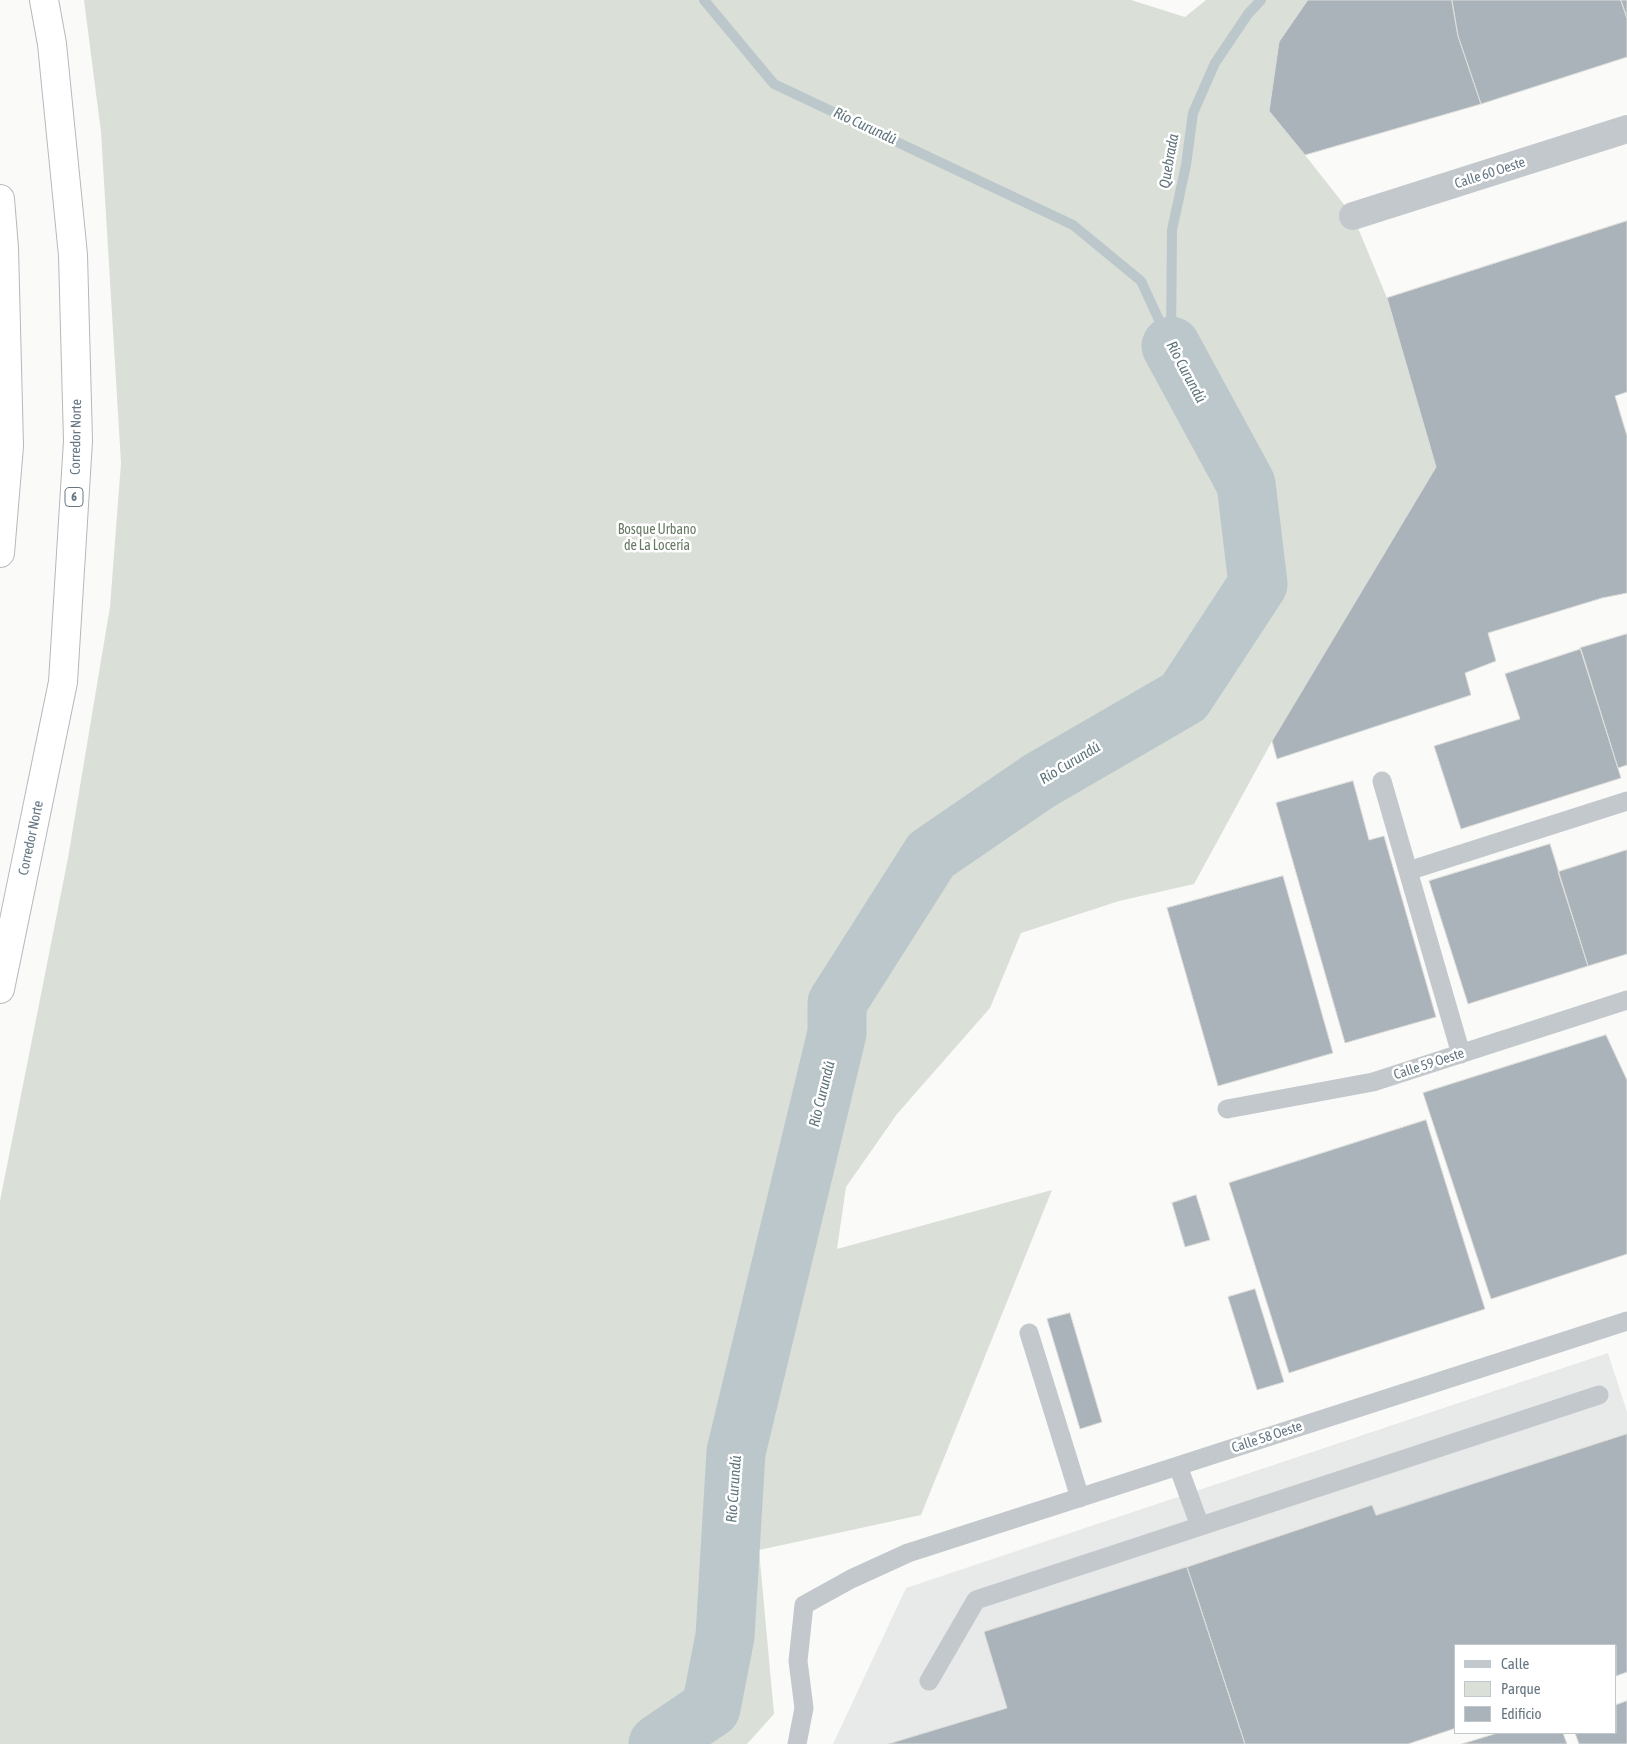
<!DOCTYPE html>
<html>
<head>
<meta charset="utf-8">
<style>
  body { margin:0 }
  #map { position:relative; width:1627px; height:1744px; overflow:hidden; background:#fafaf8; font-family:"Asap Condensed",sans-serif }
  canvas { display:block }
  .legend { position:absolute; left:1454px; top:1644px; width:162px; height:90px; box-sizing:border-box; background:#fff; border:1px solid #c1c8cd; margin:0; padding:6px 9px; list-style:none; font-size:15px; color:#657683 }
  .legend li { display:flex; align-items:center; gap:10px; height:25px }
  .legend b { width:25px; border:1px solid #c1c8cd }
</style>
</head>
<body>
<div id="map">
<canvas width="1627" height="1744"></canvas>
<ul class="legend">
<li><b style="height:6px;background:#c3c8cc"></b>Calle</li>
<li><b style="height:14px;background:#dadfd7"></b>Parque</li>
<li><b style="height:14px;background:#aab3b9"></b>Edificio</li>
</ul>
</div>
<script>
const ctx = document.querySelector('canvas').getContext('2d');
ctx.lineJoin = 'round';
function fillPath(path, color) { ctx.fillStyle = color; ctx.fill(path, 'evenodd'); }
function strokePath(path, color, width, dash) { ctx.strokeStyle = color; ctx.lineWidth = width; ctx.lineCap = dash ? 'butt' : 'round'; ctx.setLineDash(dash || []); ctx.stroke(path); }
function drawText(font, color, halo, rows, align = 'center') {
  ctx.font = font + ' "Asap Condensed",sans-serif'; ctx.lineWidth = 5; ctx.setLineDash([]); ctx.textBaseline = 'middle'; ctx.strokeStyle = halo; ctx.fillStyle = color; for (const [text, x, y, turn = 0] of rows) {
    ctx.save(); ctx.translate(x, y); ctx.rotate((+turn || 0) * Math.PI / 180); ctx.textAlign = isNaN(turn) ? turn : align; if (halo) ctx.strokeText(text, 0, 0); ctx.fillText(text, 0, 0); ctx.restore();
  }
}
fillPath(new Path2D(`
  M1608,1353L1627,1412V1672L1616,1676V1645H1456V1728L1408,1744H833L906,1588Z`), '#e8e9e9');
fillPath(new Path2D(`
  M84,0H1131L1185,17L1206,0H1308L1279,42L1269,111L1305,155L1353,216L1387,298L1436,467L1272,741L1194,884L1119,901L1021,933L990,1008L897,1114L846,1187L837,1249L1052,1190L921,1515L759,1550L774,1714L747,1744H0V1201L68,858L110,607L121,463L101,132Z`), '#dadfd7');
strokePath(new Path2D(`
  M704,0L774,84L1073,225L1141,281L1171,346
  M1171,342L1172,230L1186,165L1193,113L1215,63L1248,14L1261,0`), '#bbc7cb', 10);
strokePath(new Path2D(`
  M658,1744L711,1708L725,1636L736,1452L837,1033V1003L931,855L1039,781L1184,697L1258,584L1246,484L1171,346`), '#bbc7cb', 59);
const building = new Path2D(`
  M1308,0H1452L1458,36L1481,104L1305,155L1269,111L1279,42Z
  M1452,0H1621L1627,18V57L1481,104L1458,36Z
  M1621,0H1627V18Z
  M1627,221V392L1615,396L1627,436V593L1602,598L1488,633L1496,661L1465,673L1471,695L1277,759L1272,741L1436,467L1387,298Z
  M1627,634V765L1618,768L1580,648Z
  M1581,649L1621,778L1461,829L1434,746L1520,719L1505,674Z
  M1353,781L1369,840L1384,836L1436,1017L1345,1043L1276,803Z
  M1550,844L1588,966L1468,1004L1429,881Z
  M1627,850V954L1588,966L1558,872Z
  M1283,876L1333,1053L1218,1086L1167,908Z
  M1606,1035L1627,1080V1254L1491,1299L1423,1093Z
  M1426,1120L1485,1309L1289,1373L1229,1183Z
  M1196,1195L1210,1240L1185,1247L1172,1203Z
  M1255,1289L1284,1382L1257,1390L1228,1297Z
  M1070,1313L1102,1422L1080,1429L1047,1319Z
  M1627,1434V1672L1616,1676V1645H1456V1728L1408,1744H1245L1187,1567L1372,1505L1376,1515Z
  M1187,1567L1245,1744H888L1007,1708L984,1632Z
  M1627,1701V1744H1579L1575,1733H1616V1705Z
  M1498,1733H1563L1567,1744H1462Z`);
fillPath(building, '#aab3b9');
strokePath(building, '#dcdcda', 1);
const highway = new Path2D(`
  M0,199L4,248L9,446L0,553
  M0,989L63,682L78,441L73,255L52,44L44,0`);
strokePath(highway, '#b4b9bd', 30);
strokePath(new Path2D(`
  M1382,781L1461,1054
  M1408,871L1627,801
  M1227,1109L1373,1082L1627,1000
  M1029,1333L1080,1498
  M1178,1466L1200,1526
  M929,1681L976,1600L1599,1395
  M797,1744L804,1708L798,1661L804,1605L851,1579L908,1553L1627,1321`), '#c3c8cc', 19);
strokePath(new Path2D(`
  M1353,216L1627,129`), '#c3c8cc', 28);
strokePath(highway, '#fff', 28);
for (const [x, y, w] of [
  [74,497,18]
]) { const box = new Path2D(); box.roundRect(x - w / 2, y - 9.5, w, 19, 4); ctx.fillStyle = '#fff'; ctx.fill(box); strokePath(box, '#657683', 1); }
drawText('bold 12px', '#657683', null, [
  ["6",74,497]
]);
drawText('14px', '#657683', '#fff', [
  ["Calle 60 Oeste",1490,173,-18],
  ["Corredor Norte",76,437,-89],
  ["Corredor Norte",31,838,-78],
  ["Calle 59 Oeste",1429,1064,-18],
  ["Calle 58 Oeste",1267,1437,-18]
]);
drawText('14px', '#687a64', '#fff', [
  ["Bosque Urbano",657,530],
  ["de La Locería",657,546]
]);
drawText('italic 15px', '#60757c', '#fff', [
  ["Río Curundú",865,126,25],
  ["Quebrada",1169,161,-80],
  ["Río Curundú",1186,372,62],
  ["Río Curundú",1070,763,-31],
  ["Río Curundú",822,1094,-76],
  ["Río Curundú",734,1489,-86]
]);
</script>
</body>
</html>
